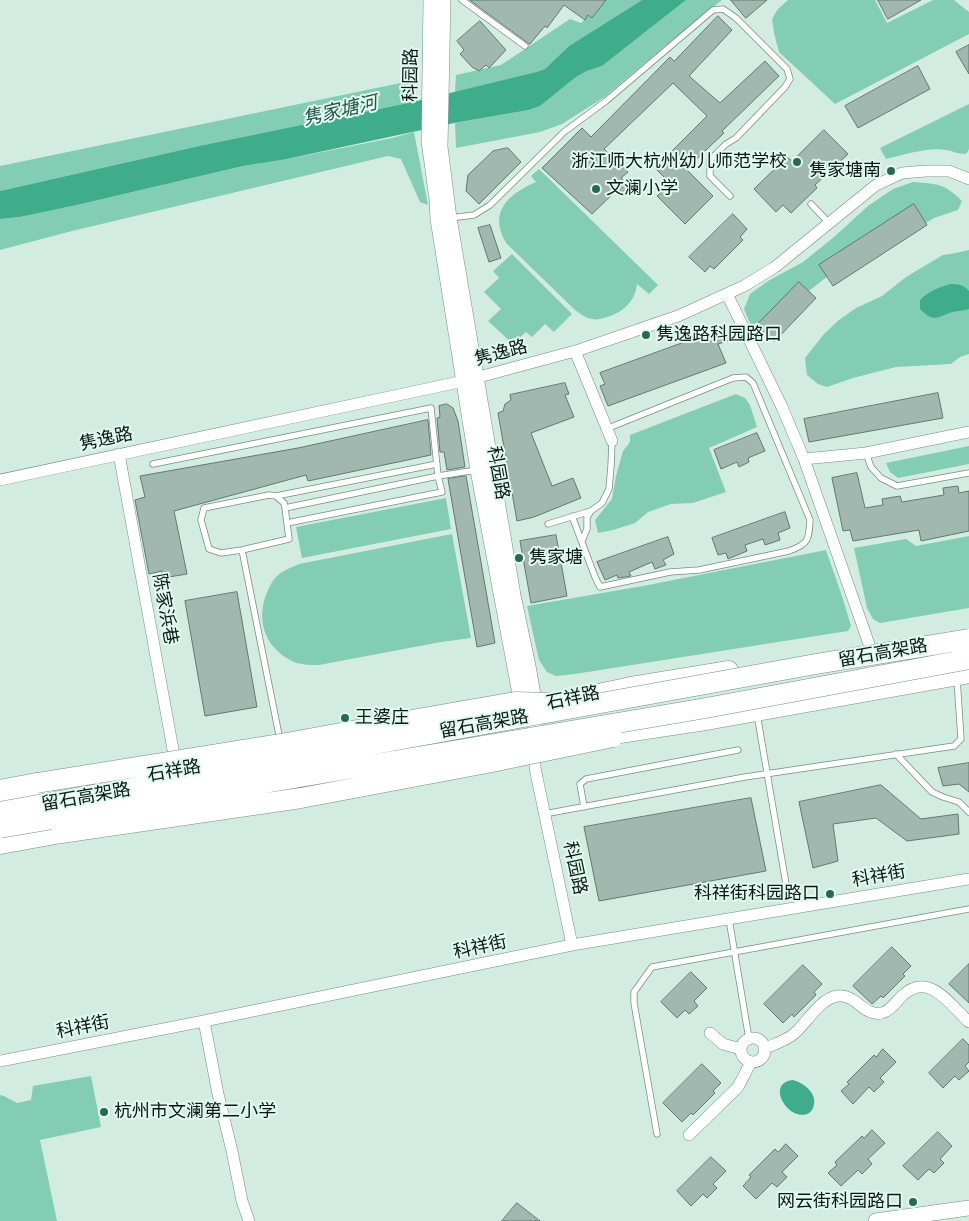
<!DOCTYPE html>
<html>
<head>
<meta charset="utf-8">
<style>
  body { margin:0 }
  canvas { display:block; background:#d3ece2 }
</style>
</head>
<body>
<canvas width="969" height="1221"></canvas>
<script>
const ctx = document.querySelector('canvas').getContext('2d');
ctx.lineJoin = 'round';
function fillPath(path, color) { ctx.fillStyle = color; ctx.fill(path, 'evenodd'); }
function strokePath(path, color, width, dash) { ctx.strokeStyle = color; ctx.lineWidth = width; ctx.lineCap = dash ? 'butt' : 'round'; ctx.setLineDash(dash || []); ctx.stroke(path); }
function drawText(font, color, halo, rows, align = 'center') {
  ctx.font = font + ' "Alegreya Sans","Noto Sans SC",sans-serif'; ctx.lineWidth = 4; ctx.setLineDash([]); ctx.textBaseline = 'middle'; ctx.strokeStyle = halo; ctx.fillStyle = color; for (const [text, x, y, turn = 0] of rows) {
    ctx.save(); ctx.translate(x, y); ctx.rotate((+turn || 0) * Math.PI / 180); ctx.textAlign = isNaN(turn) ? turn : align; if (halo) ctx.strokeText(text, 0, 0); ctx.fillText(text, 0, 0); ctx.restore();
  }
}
fillPath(new Path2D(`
  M605,0H642L569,46L545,69L536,72L455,92L456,75L501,65L570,19L581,23Z
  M686,0H722L665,46L603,98L562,124L540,132L456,148L455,123L529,110L540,106L576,77L587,71L602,66Z
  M788,0H875L887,23L933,0H954L969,12V34L835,104L779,52L774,33L772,19L778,9Z
  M415,80L413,102L199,146L0,191V166Z
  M969,104V149L966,154C956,154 954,151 946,150C928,147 904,155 886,159L880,148Z
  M414,132L428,205L420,202L401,159L388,156L72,231L0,250V219L20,217L77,205L243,166L282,160L392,138Z
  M539,169L658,285L649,294L637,284C635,303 622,313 604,318C600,319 596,320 592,319C585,318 581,314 575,310L506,243C488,212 508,194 536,182L531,176Z
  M913,182C937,184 944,183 962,201L958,210L934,218L836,278L832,273L769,322L752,328L744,309L750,294L768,281L803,262L834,237L868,206L893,189Z
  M969,250V354L960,357L951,364L896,367L853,378L827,387L818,384L807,375L805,358L824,334L839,320L856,308L882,296L906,277L943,255L956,253Z
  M512,254L572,314L554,332L545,324L532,337L526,332L513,344L488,321L501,309L484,292L499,278L493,271Z
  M736,394L745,398L750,405L757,427L709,448L726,492L693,503L671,504L648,512L635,523L613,530L598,533L595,520L612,499L616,476L623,451L630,442V435Z
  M969,446V464L898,478L890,472L886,463Z
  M446,498L451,529L302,558L296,527Z
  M452,534L471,638L441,642L319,665C309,665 299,665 290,660C266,647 257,623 265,598C268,590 270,584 276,577C282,571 290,568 299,564Z
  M969,536V608L880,623L873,619L867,608L854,548L906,539L916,546Z
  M826,550L842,596L851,626L848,631L575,674L556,676L547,672L539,660L527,606L643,586Z
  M91,1076L101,1127L40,1140L57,1221H0V1095L4,1096L17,1103L31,1100L33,1086Z`), '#83cdb4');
fillPath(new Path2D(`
  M642,0H686L602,66L587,71L576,77L540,106L529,110L454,123L282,160L243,166L77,205L20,217L0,219V191L199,146L413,102L536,72L545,69L569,46Z
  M951,284C959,284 964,285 969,291V309C963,311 955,311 949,313C935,319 932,321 920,309V300C929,291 939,287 951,284Z
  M793,1080C804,1083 819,1094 813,1108C812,1110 810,1113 807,1114C788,1121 765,1083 793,1080Z`), '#3fac8c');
const building = new Path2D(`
  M470,0H606L592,18L588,15L585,20L564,5L547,28L545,26L530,44Z
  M731,0H767L746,18Z
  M878,0H921L888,19Z
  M718,16L732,30L689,76L720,103L765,61L779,76L722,131L724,133L686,169L713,196L685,224L657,196L671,184L655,168L707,116L673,83L604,149L628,172L621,178L630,186L623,193L618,189L592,214L542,168L582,128L591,137L670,57L674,61Z
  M480,21L506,50L489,68L486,65L479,71L472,67L460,54L464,50L457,41Z
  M969,45V74L956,52Z
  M918,66L930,89L858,128L845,106Z
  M824,130L848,154L815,185L817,188L791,213L783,205L776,212L754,189L787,157L792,161Z
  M508,148L521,162L479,204L466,191L468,175L493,151Z
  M914,204L927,225L833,286L819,265Z
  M733,214L747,229L740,237L743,240L714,269L710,266L705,272L689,257Z
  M490,225L501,258L489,262L478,228Z
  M799,282L816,298L774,342L757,325Z
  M707,334L739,337V338L718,344L726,363L608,406L600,386L605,384L600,373Z
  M565,383L569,394L565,395L574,417L531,433L552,486L573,478L581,498L534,517L517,521L498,413L503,411L505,404L511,400L510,395Z
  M938,393L943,418L809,442L804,419Z
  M447,404L453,408L458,421L465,467L447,470L444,452H440L437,418L440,417L439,406Z
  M428,420L431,455L308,481L306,475L174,511L187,574L163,578L162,571L149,574L135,500L145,497L140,476L298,448Z
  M757,433L765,451L748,458L749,462L739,467L737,462L721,469L714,450Z
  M857,473L865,508L883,505L882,499L900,496L902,502L944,495L943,488L958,486L959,493L969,491V531L921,541L919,530L853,541L850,530L843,531L832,478Z
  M466,476L495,643L477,647L448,479Z
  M785,512L790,528L778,533L780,540L765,545L763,539L745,545L747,551L728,559L726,553L718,555L712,538Z
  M556,535L567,596L531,603L520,541Z
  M668,537L674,554L663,560L666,565L655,569L652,562L629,572L631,576L618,578L617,575L605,580L597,562Z
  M237,592L257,707L205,716L185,601Z
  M969,763V792L959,784L943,786L938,768Z
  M881,785L921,819L958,814L959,834L907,841L876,818L833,824L838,861L813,868L799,802Z
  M751,798L766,871L599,901L584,827Z
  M892,947L911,966L903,974L905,976L883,998L881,996L872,1004L853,986Z
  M969,964V1003L949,984Z
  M803,965L822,984L814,992L816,995L794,1017L792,1014L783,1023L764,1004Z
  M691,972L707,988L694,1001L698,1006L689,1014L685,1010L677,1018L661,1002Z
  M963,1039L969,1045V1062L965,1066L969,1071L959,1080L955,1076L943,1088L929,1073Z
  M883,1049L896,1062L880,1078L884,1082L874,1092L869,1087L853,1104L841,1091L849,1084L847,1082L874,1055L876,1057Z
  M702,1064L721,1083L713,1091L715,1093L693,1115L691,1113L682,1122L663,1103Z
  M872,1130L885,1143L868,1159L872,1164L862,1174L858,1170L841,1186L828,1173L837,1165L835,1162L862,1136L864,1138Z
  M938,1132L952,1146L940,1159L944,1163L934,1173L929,1169L918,1180L903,1166Z
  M786,1144L798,1156L782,1172L787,1177L777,1187L772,1183L756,1199L743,1186L751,1177L749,1175L775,1149L778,1152Z
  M711,1157L726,1171L713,1184L717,1188L707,1198L703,1194L691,1206L677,1191Z
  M517,1203L540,1221H502Z`);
fillPath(building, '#a0b8af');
strokePath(building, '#627870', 1);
const lane = new Path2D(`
  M462,0L525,46
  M811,204L829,223
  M450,218L474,215L490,205L564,132L606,101L713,10L723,9L736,18L787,69L790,79L785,87L736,138L726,144L710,160V176L730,196
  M866,453L871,467L881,478L897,486L969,473
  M153,464L431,408L438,476L442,492L287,523
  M276,496L437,464
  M285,508L289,539L242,550L221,553L209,549L201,520L204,508L269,495L276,496L284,503L285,508L438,476L477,470
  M572,516L595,577L600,587L670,572L699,570L789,551C809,544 809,539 810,520L753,383L746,377L733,378L606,429
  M548,524L591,511L602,503L609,489L611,466L612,441
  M582,541L587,529V517L591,511
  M242,550L280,740
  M757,714L787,890
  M896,754L932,792L943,797L959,802L969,812
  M584,807L580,784L586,779L738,750
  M544,814L745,777L954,746L961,739L957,679
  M729,919L749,1039
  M657,1134L634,1003V992L652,967L969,909`);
const street = new Path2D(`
  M727,294L782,407L804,459L870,647
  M575,351L612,441
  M119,454L176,766
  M804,459L866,453L969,432
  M0,480L464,381L579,350L678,316L744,286L775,267L876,185L902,173L926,171H949L969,179
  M535,749V768L572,945
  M204,1021L218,1094L232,1151L242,1201L249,1221
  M710,1033L723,1044L741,1049
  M741 1050a12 12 0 1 1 24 0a12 12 0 1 1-24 0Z
  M764,1049C774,1044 786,1041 795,1033C807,1022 820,999 837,996C856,993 863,1017 882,1013C890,1011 896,1002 902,996C929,970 950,1005 969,1022
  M0,1061L204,1021L572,945L969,879
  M689,1135L738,1087L751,1062`);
const secondary = new Path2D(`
  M431,0L429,141L437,199L438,219L478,470L523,710
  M443,0L440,147L449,218L513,595L528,666L535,706V746
  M876,1221L969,1208`);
const primary = new Path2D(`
  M561,701L631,686L729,670
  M600,737L712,720L969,674
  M0,802L46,794`);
const highway = new Path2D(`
  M0,790L37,783
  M0,844L61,833`);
strokePath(lane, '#778d85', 7);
strokePath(street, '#778d85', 12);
strokePath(secondary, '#778d85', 16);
strokePath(primary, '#778d85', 19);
strokePath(highway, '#778d85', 21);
strokePath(lane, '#fff', 5.5);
strokePath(street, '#fff', 11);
strokePath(secondary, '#fff', 15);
strokePath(primary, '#fff', 18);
strokePath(highway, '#fff', 20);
const highwayBridge = new Path2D(`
  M37,783L292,742L406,721L515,702L553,703
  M0,812L816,664L969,639
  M0,828L706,708L969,659
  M61,833L301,798L492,762L613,737`);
strokePath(highwayBridge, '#778d85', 21, []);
strokePath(highwayBridge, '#fff', 20);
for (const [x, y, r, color] of [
  [797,162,5,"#296855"],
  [891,171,5,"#296855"],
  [596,189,5,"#296855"],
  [646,335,5,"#296855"],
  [519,558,5,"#296855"],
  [345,718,5,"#296855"],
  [830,894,5,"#296855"],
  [104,1112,5,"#296855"],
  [913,1202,5,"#296855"]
]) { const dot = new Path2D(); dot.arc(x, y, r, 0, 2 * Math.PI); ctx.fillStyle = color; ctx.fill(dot); strokePath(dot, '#e0f9f0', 2); }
drawText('18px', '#0e1613', '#e0f9f0', [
  ["科园路",411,75,-89],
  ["隽逸路",501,353,-15],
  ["隽逸路",106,439,-12],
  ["科园路",498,473,80],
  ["陈家浜巷",165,609,80],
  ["留石高架路",883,653,-10],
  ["石祥路",573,698,-12],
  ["留石高架路",484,724,-10],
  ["石祥路",174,771,-10],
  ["留石高架路",86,797,-10],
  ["科园路",575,868,78],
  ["科祥街",879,876,-10],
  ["科祥街",480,947,-12],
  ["科祥街",83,1027,-11]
]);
drawText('18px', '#0e1613', '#e0f9f0', [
  ["浙江师大杭州幼儿师范学校",787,162,"right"],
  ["隽家塘南",881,171,"right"],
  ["文澜小学",606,189],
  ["隽逸路科园路口",656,335],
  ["隽家塘",529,558],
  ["王婆庄",355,718],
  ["科祥街科园路口",820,894,"right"],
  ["杭州市文澜第二小学",114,1112],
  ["网云街科园路口",903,1202,"right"]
], 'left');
drawText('italic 19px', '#265345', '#e0f9f0', [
  ["隽家塘河",340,111,-13]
]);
</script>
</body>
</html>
